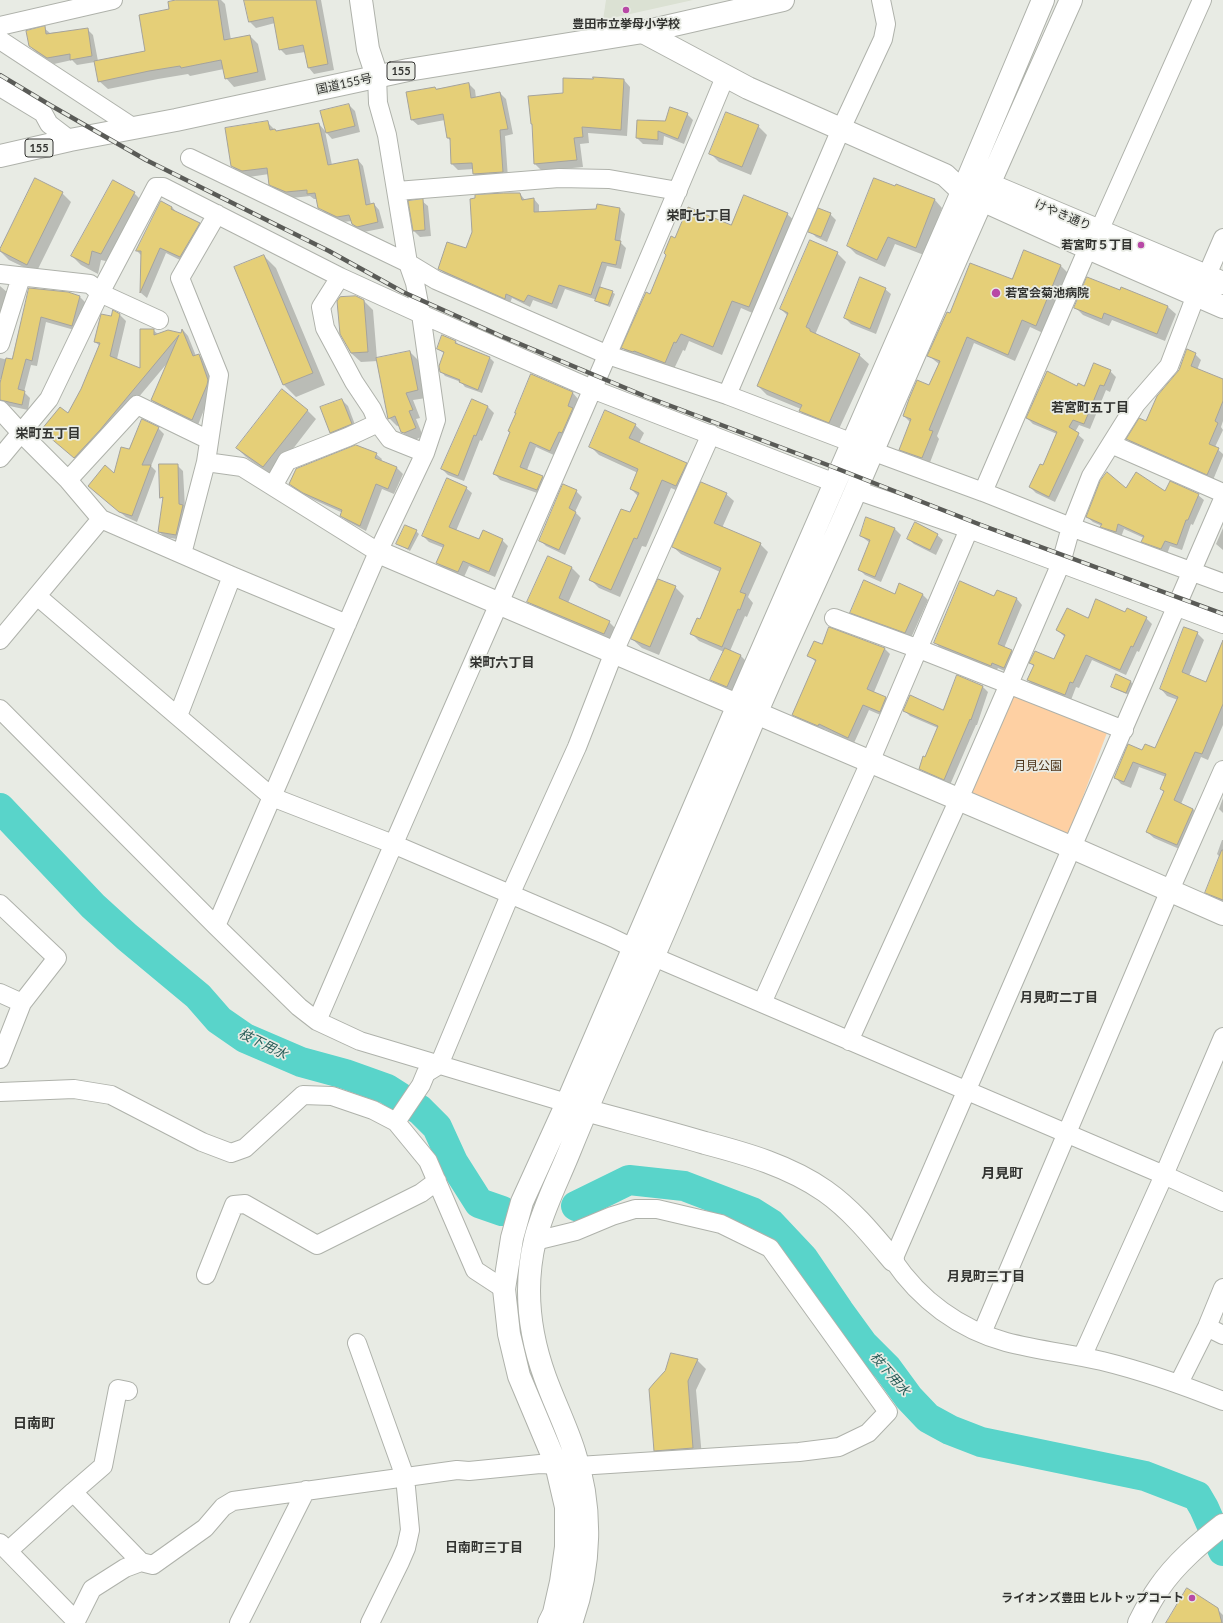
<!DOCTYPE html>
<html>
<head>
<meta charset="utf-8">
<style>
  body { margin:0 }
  canvas { display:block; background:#e8ebe4 }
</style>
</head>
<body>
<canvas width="1223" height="1623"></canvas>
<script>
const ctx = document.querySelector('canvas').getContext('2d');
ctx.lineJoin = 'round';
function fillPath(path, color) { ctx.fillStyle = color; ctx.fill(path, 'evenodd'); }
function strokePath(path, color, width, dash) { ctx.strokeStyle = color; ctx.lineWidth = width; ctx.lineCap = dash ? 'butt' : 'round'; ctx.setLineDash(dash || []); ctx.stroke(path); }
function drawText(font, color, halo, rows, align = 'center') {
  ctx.font = font + ' Lato,"Noto Sans JP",sans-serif'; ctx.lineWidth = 3.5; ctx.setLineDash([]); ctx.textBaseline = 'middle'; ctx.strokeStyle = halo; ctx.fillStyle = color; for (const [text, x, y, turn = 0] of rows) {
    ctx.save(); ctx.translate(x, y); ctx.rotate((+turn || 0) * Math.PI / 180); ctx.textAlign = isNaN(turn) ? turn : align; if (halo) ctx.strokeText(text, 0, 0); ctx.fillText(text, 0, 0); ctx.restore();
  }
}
fillPath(new Path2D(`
  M606,0H693L603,20Z`), '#dbe1d3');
fillPath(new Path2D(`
  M1010,691L1108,730L1070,831L1062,836L968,796Z`), '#fed0a3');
fillPath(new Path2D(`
  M181,0H221L225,4L231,40L250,36L258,44L266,80L234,87L226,78L224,69L190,76L188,74L158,79L108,89L99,81L95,62L77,65L72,60L54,64L36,52L30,46L44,28L50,33L87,29L93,35L98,61L146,51L170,10Z
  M245,0H321L334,70L314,74L309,68L305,52L286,55L280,49L275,23L256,28L250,22Z
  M624,80L630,87L627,136L588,133L589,143L580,144L583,167L542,171L535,164L533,125L532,124Z
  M469,84L475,90L476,98L500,93L506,99L513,134L505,136L508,178L480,180L474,174V169L458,170L452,164L451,141L448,138L445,120L418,125L412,120L435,88L437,90Z
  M349,105L355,111L360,132L332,139L325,131L332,165L358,160L363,166L371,205L374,204L379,210L384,228L364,232L358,230L352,224V221L343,222L325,213L319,207L317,199H314L310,196L292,198L276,190L270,184L269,174L249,177L238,172L232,166L268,123L277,132L319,124L326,132Z
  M687,114L693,120L684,144L664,136L663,145L643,144L637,138L665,122Z
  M758,126L767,135L751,175L719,162L710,153Z
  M897,185L935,200L942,208L924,255L895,244L885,267L856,254L848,246Z
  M62,193L71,202L36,273L9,260L0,251Z
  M134,193L143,202L110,262L101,260L98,274L81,265L72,256Z
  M520,194L526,201L534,199L539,205V213L619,208L625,214L620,242L626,248L621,269L607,266L600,288L612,292L615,294L610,307L599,303L597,300L565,289L557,309L533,300L530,307L512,298L510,303L445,274L440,269L466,249Z
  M422,201L428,206L431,236L420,237L414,231L410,202Z
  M161,202L172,207L178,214L199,224L205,230L186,263L166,253L147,298L141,293L142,256L137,251Z
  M787,214L796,222L757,315L741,308L722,355L689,341L685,351L683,350L673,371L631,357L623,348L650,295L675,239Z
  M830,214L836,220L827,242L816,237L810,231Z
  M1024,251L1061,266L1068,273L1043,333L1030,327L1015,361L974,343L937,436L939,439L929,465L907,457L900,450L911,423L904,416L929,387L939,364L929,356L1013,280Z
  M837,253L846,262L815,335L859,355L869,364L838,431L809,420L800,411L801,409L767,395L758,386L788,316L781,309Z
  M264,256L276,268L325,385L296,397L284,385L235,268Z
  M0,286L8,293L2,313L0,312Z
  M30,289L67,293L80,297L86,303L78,331L46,322L37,366L31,365L24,392L30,398L28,410L5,405L0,400L2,379H0V358L12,361Z
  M885,289L891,294L876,334L851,324L845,318Z
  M1120,291L1168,307L1176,314L1165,341L1112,320L1109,326L1083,315L1075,307Z
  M363,300L373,310L377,359L410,352L418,360L426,398L413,400L420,418L416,419L423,436L413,441L402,432L400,425L397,426L389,418L378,361L361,362L351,353Z
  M120,315L126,321L117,359L140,369L153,330L158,334H181L183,330L188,336L196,356L199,355L205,361L213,387L198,425L158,406L152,400L169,361L106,436L80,463L48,435L68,414L82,389L100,346L95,342L111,318Z
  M442,336L456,342L460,346L490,358L494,362L482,393L465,387L461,382L445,376L441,371L445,354L438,349Z
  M1195,354L1201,360L1197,370L1223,380V421L1221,427L1223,430L1215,447L1223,454V456L1213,480L1133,445L1128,439L1146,423Z
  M1110,371L1116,377L1110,392L1106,390L1090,429L1079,425L1075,432L1084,440L1055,502L1036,493L1030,487L1043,467L1057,434L1033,424L1027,418L1077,387H1085Z
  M531,375L573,393L578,399L556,456L536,447L527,470L543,477L548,483L543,495L500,480L495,474L511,433L509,431L517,413Z
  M342,400L348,406L357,430L336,438L331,432Z
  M472,400L488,407L494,413L482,441L480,440L464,481L448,475L442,469Z
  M307,410L316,419L272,476L246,457L237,448Z
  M143,421L158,428L164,434L151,466L156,471L137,522L126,517L95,492L115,474L130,450Z
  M635,425L644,433L639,443L686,464L695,472L685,494L671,488L646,547L642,546L620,597L599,588L590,579L631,514L639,497L631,489L638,473L599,455L590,446Z
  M376,454L382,459L381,461L397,468L403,474L394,494L382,489L366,531L347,521L341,516L343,513L310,498L295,489L290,484Z
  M177,465L183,471L185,508L188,511L182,540L165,537L159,532L164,500L161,497Z
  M466,488L472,493L456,531L480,541L502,540L508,546L495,577L469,566L464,577L443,569L437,563L444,548L429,542L423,536Z
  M1126,489L1198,495L1204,500L1193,525L1191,524L1182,550L1170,546L1167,554L1148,547L1142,541L1144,538L1124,529L1121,537L1107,532L1102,526L1093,522L1087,517Z
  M576,491L582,497L575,512L581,518L565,555L546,546L540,540Z
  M726,494L734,501L722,528L760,544L768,552L748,597L753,603L747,617L745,616L730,651L741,656L747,662L733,692L717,686L712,680L724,652L699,641L691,633L700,620L720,572L681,554L673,547Z
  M867,518L895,529L901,535L881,582L865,575L859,569L870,543L861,536Z
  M1223,528V550L1216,544Z
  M416,531L419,534L410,551L397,543Z
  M937,535L943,540L936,555L914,544L908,539Z
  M548,557L572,568L580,576L568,603L609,622L617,630L612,642L537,610L529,602Z
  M675,587L684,596L659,655L642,648L632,639Z
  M997,591L1017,599L1022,605L1004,648L1011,651L1017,657L1009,673L998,668L996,671L941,649L936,643L995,597Z
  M895,595H923L928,600L911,638L857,618L851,613Z
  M1125,613L1146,618L1152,624L1139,652L1137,651L1126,675L1092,660L1079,688L1076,687L1071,700L1034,686L1028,680L1034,667L1031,663L1054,660L1065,637L1057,630L1089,619Z
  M1197,633L1204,640L1189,676L1206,683L1223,640V725L1208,760L1201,757L1181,804L1193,809L1199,816L1184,851L1154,838L1147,832L1164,792L1161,789L1166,777L1139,767L1131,788L1121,784L1115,777L1143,751L1155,749L1178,700L1167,696L1161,689Z
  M884,648L890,654L874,692L886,698L891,704L885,717L869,710L854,743L824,729V731L799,720L793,715L816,662L809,656Z
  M1131,682L1133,684L1129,695L1115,689L1112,686Z
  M982,686L988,692L977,725H976L950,785L926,774L920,768L926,758L938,728L910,716L904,710L944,711Z
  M1223,798V813L1219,809Z
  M1222,840H1223V903L1212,898L1207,892L1220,857L1217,854Z
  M697,1360L706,1369L696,1390L702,1457L665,1459L655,1450Z
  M1217,1609L1223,1615V1623H1167Z`), '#0003');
strokePath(new Path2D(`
  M0,808L93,906L127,937L198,996L219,1020L245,1038L301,1062L345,1074L387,1089L420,1110L437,1127L453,1162L479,1203L502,1211
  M576,1206L629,1180L684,1186L752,1212L771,1224L803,1258L839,1311L863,1344L887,1368L909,1398L928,1418L950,1430L981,1442L1145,1476L1197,1496L1204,1508L1223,1551`), '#59d4ca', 30);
const building = new Path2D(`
  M176,0H218L224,40L250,35L258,72L225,79L221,60L181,68L180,66L149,71L98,82L94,61L145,51L139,15L169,9L168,2Z
  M244,0H316L328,64L308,68L303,45L279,50L273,17L249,22Z
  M45,26L46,34L88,28L92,56L70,60V54L47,58L29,46L26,31Z
  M593,77L624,79L621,130L582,127L583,137L574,138L577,160L534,164L532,124H531L528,96L563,93V78L593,79Z
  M469,83L471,98L500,92L508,129L500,130L503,172L473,174L472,163L451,164L450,138H447L443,114L411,120L406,92L435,87L436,89Z
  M349,104L355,126L326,133L320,111Z
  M670,107L688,113L678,139L658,131V140L636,138L637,120L665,121Z
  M726,112L759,125L742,167L709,154Z
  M268,121L270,130L275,129L276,131L319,123L328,165L358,159L366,205L374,203L378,222L357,227L352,224L349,215L337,217L318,208L315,193L307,194V190L286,192L269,185L267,168L242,171L231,166L225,128Z
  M35,178L63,192L27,265L0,251V249Z
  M874,178L895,186L896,184L935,199L916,248L888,237L877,260L847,246Z
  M113,180L135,192L101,254L92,251L89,265L71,256Z
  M504,193H520L522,200L534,198V212L596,209L597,204L620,208L615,240L621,241L616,265L602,262L591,295L559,285L552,304L528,295L524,302L506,294L505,299L438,269L447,242L466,248L472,232L470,199L475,198V195Z
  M744,195L788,213L749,307L732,301L713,347L681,334L676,343L674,342L665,363L634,351L633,352L621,348L646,292L650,294L666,255L664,253L671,236L675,238L688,207L731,225Z
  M423,199L425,230L413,231L408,201Z
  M161,201L172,207L171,209L200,223L180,257L160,248L140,293L141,251H136Z
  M818,208L831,213L821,237L808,232Z
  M810,240L838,252L806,327L810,329V331L860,354L829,423L799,411L802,405L757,386L788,313L780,309Z
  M1024,250L1061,265L1036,326L1022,320L1008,355L967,337L929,430L933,431L922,458L899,450L911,419L903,416L909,399L917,380L929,385L940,361L927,356L947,312L950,313L970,263L1012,279Z
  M264,255L313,373L283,385L234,267Z
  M860,277L886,288L870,329L844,318Z
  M1087,277L1120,290L1121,287L1168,306L1157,334L1104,313L1102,319L1074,308Z
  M600,287L613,291L608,305L595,301Z
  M29,288L68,292L80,296L72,326L41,317L32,361L26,359L18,389L25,391L22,405L0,400V383L6,358L12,359Z
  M356,296L364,300L368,352L351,353L340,334L337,301L340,297Z
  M113,310L120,314L110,356L140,368V329H154V335L168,330L181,333L182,329L193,356L199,354L208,380L207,385L192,420L151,400L179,335L100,430L74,458L41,430L60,407L68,413L81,389L100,343L94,342L101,314L111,316Z
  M442,335L456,341L455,343L490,357L478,390L459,382L460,380L440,372L439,366L444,352L437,349Z
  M1187,349L1196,353L1191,366L1223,379V401L1215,421L1218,423L1209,444L1219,448L1207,475L1126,439L1139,418L1146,421L1157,396L1179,370Z
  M410,351L418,390L406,393L413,410L409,411L416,428L404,433L401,432L395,416L388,419L376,358Z
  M1094,363L1111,370L1104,386L1100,385L1084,424L1073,420L1069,427L1079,433L1049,497L1029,487L1040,464L1043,465L1057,432L1026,418L1047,371L1077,386L1078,383L1084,386Z
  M531,374L573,392L568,406L573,408L562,433L559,432L550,451L530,442L520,467L543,476L537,490L493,474L510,432L508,431L516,413H515Z
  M282,389L308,410L263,467L236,448Z
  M342,399L352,424L330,433L320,407Z
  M472,399L488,406L476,436L474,435L458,476L441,469Z
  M605,410L636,424L629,438L687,463L676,486L662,480L637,539L634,538L611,590L589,580L621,509L630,512L639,493L630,489L638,469L589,447Z
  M142,419L159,427L142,465H151L132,516L119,512L88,486L105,465L114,473L121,447L129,449Z
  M356,445L377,453L375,458L397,467L388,489L376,484L360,526L340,516L342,510L303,493L289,484L296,469Z
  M159,464H178L179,504L183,505L176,535L158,532L163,497L160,498Z
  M1107,472L1126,488L1136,472L1165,491L1170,481L1199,494L1188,520H1186L1177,545L1165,541L1161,549L1141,542L1144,536L1118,524L1116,532L1100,527L1102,524L1086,517L1100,481Z
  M447,478L467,487L449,527L479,539L483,530L503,539L489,572L463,561L458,572L436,563L444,545L422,536Z
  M701,482L727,493L714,523L761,543L740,592L746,594L740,610L738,609L722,647L690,634L697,618L700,619L721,568L672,547Z
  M563,484L577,490L569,508L576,512L559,550L539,541Z
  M866,517L895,528L875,577L858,570L870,540L860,536Z
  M915,522L938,534L930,550L907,539Z
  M405,525L417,530L408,549L396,544Z
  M548,556L572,567L559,598L610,621L604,634L527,602Z
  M658,579L676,586L650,647L631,639Z
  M864,580L895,594L899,583L923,594L905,633L850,613Z
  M960,581L994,596L997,590L1017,598L998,644L1012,650L1004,668L992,663L991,666L934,643Z
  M1096,599L1125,612L1127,608L1147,617L1133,647L1131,646L1120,670L1086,655L1073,683L1070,682L1065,695L1027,680L1034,665L1029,663L1035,651L1054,659L1065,635L1056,630L1067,608L1088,618Z
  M829,627L885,648L867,689L886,697L880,712L863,705L848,738L819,724L818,726L792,715L816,660L807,656L814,641L822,644Z
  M1184,627L1198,632L1182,672L1206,682L1223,640V704L1202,754L1195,752L1174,800L1193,809L1177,845L1146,832L1164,791L1160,789L1166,774L1133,762L1124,782L1114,778L1128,744L1142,750L1145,744L1155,748L1178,697L1160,689Z
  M725,648L741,655L727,687L710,680Z
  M1116,674L1131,681L1126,693L1111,687Z
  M957,675L983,686L971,720L970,719L944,780L919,769L923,756L925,757L938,726L903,711L910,695L943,710Z
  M1222,850H1223V900L1205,893Z
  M671,1353L698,1359L688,1381L693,1448L654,1451L649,1389L654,1383L665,1371Z
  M1187,1588L1218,1608L1222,1623H1166Z`);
fillPath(building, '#e5cf78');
strokePath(building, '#a5a39c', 1);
const street = new Path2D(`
  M0,26L113,0
  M0,40L134,128
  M0,87L43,113L49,124L70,140
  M190,158L408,263L436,280L608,355L727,395L853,443
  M397,191L559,178L609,179L678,191
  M1099,231L1202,0
  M0,274L90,284L100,293L159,320
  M1207,275L1223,238
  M340,277L321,307L325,328L354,382L372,409L378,423L390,439L425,453
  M0,344L21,277
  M727,395L841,129L883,39L886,24L881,0
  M0,410L21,433L68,480L101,519L232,576L347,624
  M1111,444L1223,493
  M872,451L983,492L1071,527L1223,583
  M0,458L49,399L100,293L156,187H163L340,277L421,314L592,389L835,483
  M206,462L242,467L378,552
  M68,480L137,405L209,440
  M273,486L287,461L348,437L378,423
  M856,490L969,529L1223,624
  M983,492L1088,248
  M1223,499L893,1260C920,1300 959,1329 1006,1342C1037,1350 1070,1354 1102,1361C1143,1371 1183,1385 1223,1401
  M182,554L206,462L219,375L180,278L217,214
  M37,596L272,797L393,844L608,936L633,948
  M834,618L919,649L1124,730
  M0,640L101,519
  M0,709L216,926L299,1007L317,1021L360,1041L567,1103
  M178,716L232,576
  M0,904L57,958L22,1003L0,1059
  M216,926L378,552L425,453L436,420L421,314L415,283L408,263L387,135L378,103L377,76
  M654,957L1164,1175L1223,1202
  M0,993L22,1003
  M762,1003L870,762L969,529
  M317,1021C452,706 594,394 725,77
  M849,1041L959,799L1009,684L1061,563L1071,527L1091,476L1136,404L1169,366L1196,295
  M0,1092L74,1089L111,1095L202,1142L231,1153L245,1148L303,1095L332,1096L373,1110L396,1122L421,1085L426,1073L439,1065L510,895L577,747L614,652L711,434
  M396,1122L428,1161L475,1270L504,1289
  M206,1275L234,1205L245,1204L317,1245L421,1193L437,1181
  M1207,1327L1223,1335
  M982,1333L1170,890L1223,770
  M357,1343L405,1477L410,1530L406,1548L400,1562L370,1623
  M1082,1357L1164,1175L1223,1037
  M1179,1383L1207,1327L1223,1288
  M73,1492L103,1466L118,1389L128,1391
  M0,1543L76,1621
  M8,1551L73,1492L141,1562
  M75,1623L92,1589L125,1568L141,1562L153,1565L205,1528L223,1507L233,1501L457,1470L469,1471L540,1464L578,1466L799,1452L839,1447L868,1433L888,1412L770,1248L721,1224L657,1209H635L612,1216L576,1231L535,1241
  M239,1623L306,1490`);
const secondary = new Path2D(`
  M361,0L368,49L377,76
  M643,32L748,88L945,175L962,191L1088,248L1223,307
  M976,179L1223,283
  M378,552L1073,848L1223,914
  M585,1110C625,1121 665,1131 705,1143C747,1154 789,1166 825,1191C852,1210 872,1235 893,1260
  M549,1623L554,1613L561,1582L566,1547V1507L556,1464L519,1376L509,1334L504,1289L512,1238L522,1202L567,1103L738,705L969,176L1043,0
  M571,1623C591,1568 593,1507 574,1451C566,1426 554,1402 545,1377C529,1333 524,1286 535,1240C543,1208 558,1180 570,1150C605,1063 645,979 681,892C706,833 731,773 756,714C788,639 824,565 856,490C926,326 998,163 1071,0
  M1139,1623C1145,1611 1151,1599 1159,1588C1176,1563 1200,1543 1223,1525`);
const highway = new Path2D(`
  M0,156L70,140L176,120L408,70L643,32L783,0`);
strokePath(street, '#afb2ab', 20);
strokePath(secondary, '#afb2ab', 24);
strokePath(highway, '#afb2ab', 24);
strokePath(street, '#fff', 18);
strokePath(secondary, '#fff', 22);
strokePath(highway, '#fff', 22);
const rail = new Path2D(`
  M0,75L50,105L146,160L329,251L403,292L501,336L647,397L833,467L981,525L1223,614`);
strokePath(rail, '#5a5b57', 4.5);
strokePath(rail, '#e8ebe4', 3, [9]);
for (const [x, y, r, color] of [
  [626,10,4,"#b849a6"],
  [1141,245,4,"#b849a6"],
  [996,293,5,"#b849a6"],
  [1192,1598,4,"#b849a6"]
]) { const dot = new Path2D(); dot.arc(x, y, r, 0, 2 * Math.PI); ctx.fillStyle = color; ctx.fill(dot); strokePath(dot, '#e8ebe4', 1.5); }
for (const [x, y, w] of [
  [401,71,28],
  [39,148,28]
]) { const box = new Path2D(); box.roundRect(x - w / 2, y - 9, w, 18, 3); ctx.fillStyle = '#e8ebe4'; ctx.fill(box); strokePath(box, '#323330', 1); }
drawText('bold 11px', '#323330', null, [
  ["155",401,71],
  ["155",39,148]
]);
drawText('bold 12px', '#323330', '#e8ebe4', [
  ["豊田市立挙母小学校",626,24,"center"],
  ["若宮町５丁目",1133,245],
  ["若宮会菊池病院",1005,293,"left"],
  ["ライオンズ豊田 ヒルトップコート",1184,1598]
], 'right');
drawText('12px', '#323330', '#e8ebe4', [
  ["国道155号",344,84,-12],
  ["けやき通り",1063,215,23]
]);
drawText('12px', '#4b3115', '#e8ebe4', [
  ["月見公園",1038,766]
]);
drawText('bold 13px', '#323330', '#e8ebe4', [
  ["栄町七丁目",699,216],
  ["若宮町五丁目",1090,408],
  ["栄町五丁目",48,434],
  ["栄町六丁目",502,663],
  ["月見町二丁目",1059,998],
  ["月見町三丁目",986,1277],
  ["日南町三丁目",484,1548]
]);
drawText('italic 13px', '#285d58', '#e8ebe4', [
  ["枝下用水",263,1044,26],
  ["枝下用水",890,1374,49]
]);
drawText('bold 14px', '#323330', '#e8ebe4', [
  ["月見町",1002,1173],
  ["日南町",34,1423]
]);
</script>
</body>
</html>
